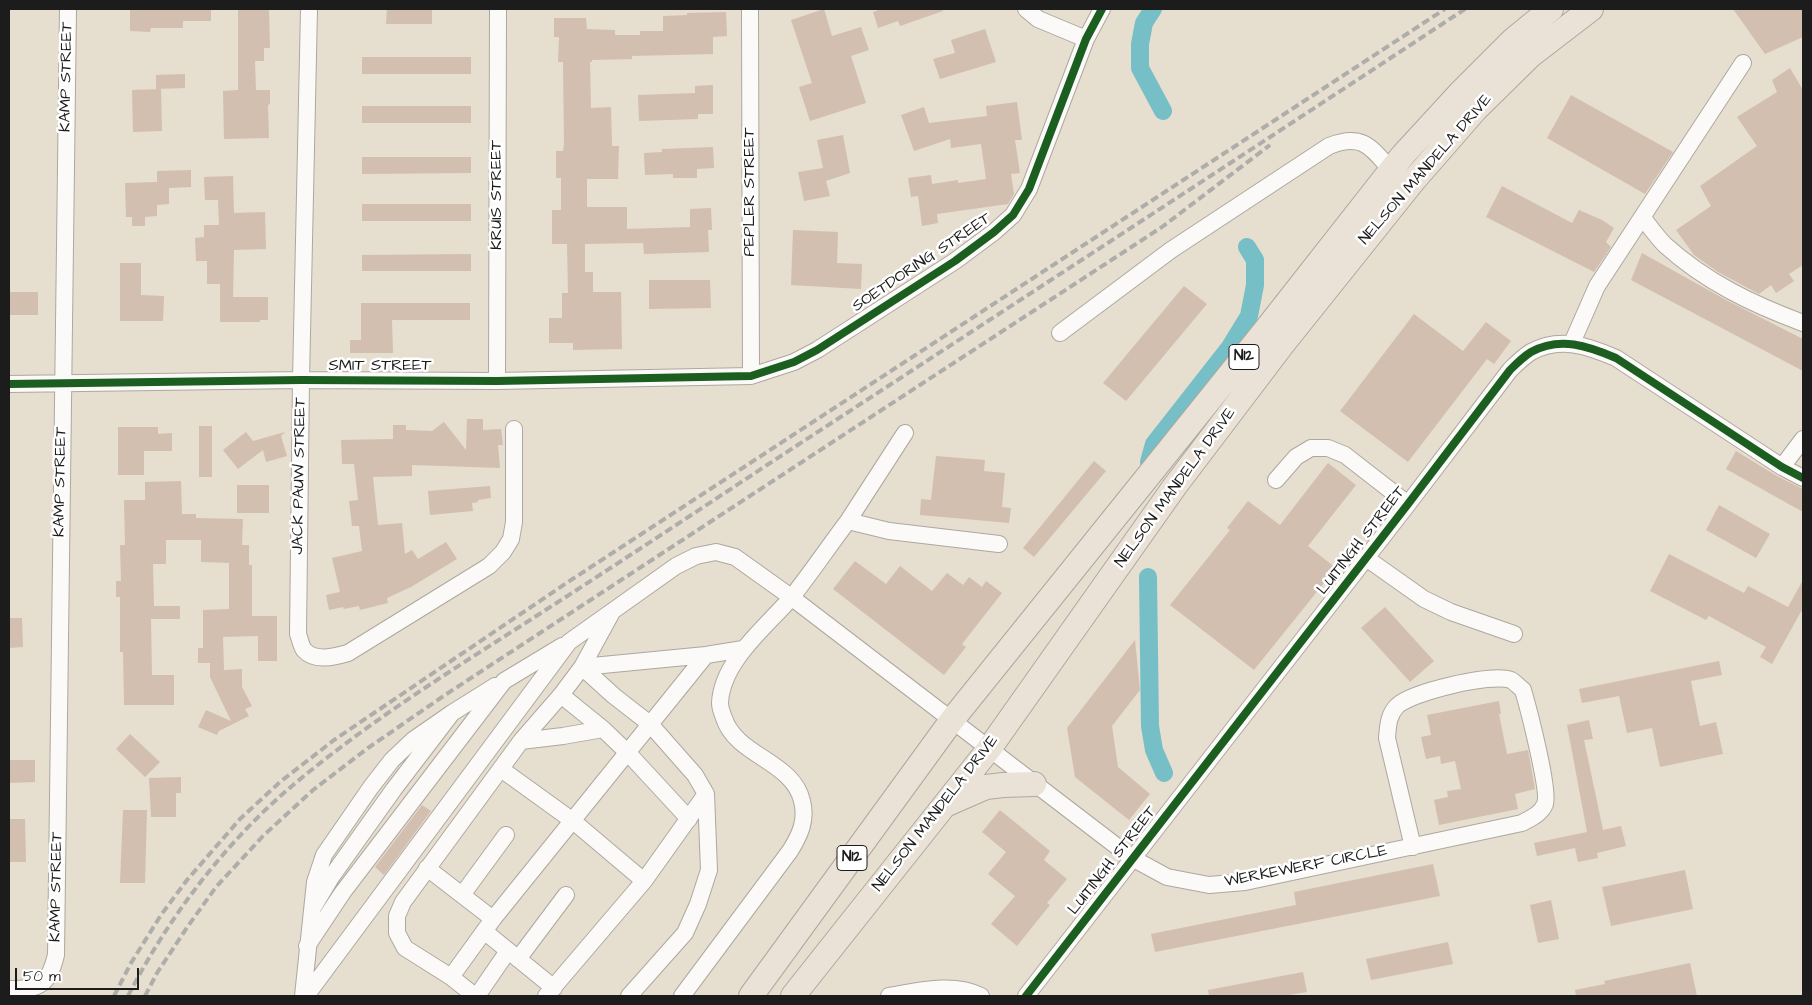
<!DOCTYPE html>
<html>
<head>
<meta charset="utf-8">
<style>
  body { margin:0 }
  #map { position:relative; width:1812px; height:1005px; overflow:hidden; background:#e6decf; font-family:"Architects Daughter",sans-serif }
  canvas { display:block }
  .frame { position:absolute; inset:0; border:10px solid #1c1c1c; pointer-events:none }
  .scale { position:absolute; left:15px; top:968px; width:124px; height:22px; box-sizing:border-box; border:2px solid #1c1c1c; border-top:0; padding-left:6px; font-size:15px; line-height:18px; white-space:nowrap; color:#1c1c1c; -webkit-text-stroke:4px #fff; paint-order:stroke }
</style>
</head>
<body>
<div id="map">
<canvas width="1812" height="1005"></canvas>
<div class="frame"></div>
<div class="scale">50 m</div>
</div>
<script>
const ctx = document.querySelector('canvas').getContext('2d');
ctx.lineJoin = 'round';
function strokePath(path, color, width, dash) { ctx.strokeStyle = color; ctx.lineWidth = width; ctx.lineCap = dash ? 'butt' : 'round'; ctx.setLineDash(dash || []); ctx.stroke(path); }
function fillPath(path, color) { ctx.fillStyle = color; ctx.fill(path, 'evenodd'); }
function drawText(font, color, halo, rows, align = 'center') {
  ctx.font = font + ' "Architects Daughter",sans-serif'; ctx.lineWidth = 5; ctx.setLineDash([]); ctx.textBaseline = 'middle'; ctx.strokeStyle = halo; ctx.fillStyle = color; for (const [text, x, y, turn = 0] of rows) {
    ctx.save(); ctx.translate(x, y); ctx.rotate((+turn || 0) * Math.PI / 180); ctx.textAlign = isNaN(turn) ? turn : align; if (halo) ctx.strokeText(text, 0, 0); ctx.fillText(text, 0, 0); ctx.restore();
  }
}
strokePath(new Path2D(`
  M1153,9L1144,23L1140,44V68L1163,111
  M1149,462L1154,444L1230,347L1249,316L1255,285V260L1247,247
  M1148,577L1150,726L1154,750L1164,773`), '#76bfc7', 18);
fillPath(new Path2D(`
  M130,9H211V21H183V28H151L150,32L130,31Z
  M238,9L269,10L270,48H264V61H255L256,90H270V104L268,105L269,138L224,139L223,91L238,90Z
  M387,9H432V24H386Z
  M824,9L832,36L861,27L869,50L851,56L866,103L810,121L799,87L812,83L791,20Z
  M881,9H943V11L900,26L898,21L878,28L873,12Z
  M1733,9H1803V37L1765,54Z
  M726,12L727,36L713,37V54L632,56V59L592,60V62H590L591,108L611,107L612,146H619L618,179H587V207H627V229L690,227V209L711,208L712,230H708L709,252L644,254L643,243L585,244V272H593V292H621L622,349L573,350V343H549V318H562V293H568L567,244H552V210H561V178H556V151H563L564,145L563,62H558L559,37H554V18H586L587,29L615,30V35H640V31H663V16L687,15V13Z
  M985,29L996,62L940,79L933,59L955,53L951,40Z
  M362,57H471V74H362Z
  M1790,68L1803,90V265L1789,274L1794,281L1776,293L1771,285L1759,294L1718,272L1694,255L1676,230L1711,206L1700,186L1757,146L1737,117L1777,92L1772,80Z
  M185,74V88L156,89V75Z
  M713,85V114H698V119L639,121L638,95L695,93V86Z
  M161,89L162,131L133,132L132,90Z
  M1571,95L1673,152L1645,194L1547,138Z
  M1017,102L1022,140H1015L1020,173L1011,174L1014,194L1008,204L937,214L938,223L922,226L918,196L911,197L908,178L931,175L932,184L958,180V183L986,179L981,144L951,148L950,139L914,151L901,115L924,107L929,123L987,116L986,106Z
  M362,106H471V123H362Z
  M843,135L850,173L826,181L830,196L804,201L798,172L823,168L817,140Z
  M713,147L714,168L697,169V178H673V174L645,175L644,153L662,152V149Z
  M362,157H471V173L362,174Z
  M191,170V187L169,188V204L157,205V216L145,217V226H132V217H126L125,183L157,182V171Z
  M233,176L234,213L265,212L266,249L234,250L233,297H268V320H260V322H220V284H207V261H196L195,238L204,237V225H219L218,200H205L204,177Z
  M1502,186L1572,223L1579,210L1602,220L1614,228L1606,242L1611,247L1594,272L1486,217Z
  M362,204H471V221H362Z
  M793,230L838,232L837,263L862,264L861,289L791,285Z
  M1642,253L1726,300L1803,339V371L1631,280Z
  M471,254V271H362V255Z
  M120,263H141V295L164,296L163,321H120Z
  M649,280H710L711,308L649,309Z
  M1184,286L1207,304L1126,401L1103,383Z
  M9,292H38V315H9Z
  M361,303H470V320H392L393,353H350V340H361Z
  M1414,314L1463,351L1486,322L1511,341L1494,364L1487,359L1408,462L1340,411Z
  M467,419H483V430L501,429L503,445H498L500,468L412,465V476L373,477L378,525L402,523L405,554L412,550L418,559L446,542L457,559L411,587L387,598L388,603L360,610L359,606L344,609L343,607L329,610L326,595L340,592L332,558L362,551L359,526H352L349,501L358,500L354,464H342L341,440L393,439V425H406V430L432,431L444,422L466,450Z
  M199,426H212V477H199Z
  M118,427H158V434L172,433V451H144V475H118Z
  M246,432L253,441L285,432L281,436L287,456L266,462L263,450L238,469L223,450Z
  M1736,451L1777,476L1803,489V512L1726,469Z
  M936,456L985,460L984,471L1005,473L1002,507L1011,508L1009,523L920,515L921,499L931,500Z
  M1094,461L1106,471L1034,557L1023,548Z
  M1328,463L1356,485L1308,546L1336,568L1254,670L1170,605L1230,530L1227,528L1248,501L1280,525Z
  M181,481L182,514H196V518L243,519L242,545H249V565H252V616H277V661H258V636L223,637L224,670L242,669V687L252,706L245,709L249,716L219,731L217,735L198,727L206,710L231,721L210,677V663H198V648H203V610L229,609V563L201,562V540H166V564H153L154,606H180V619H151L152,675H174V705H124L123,652H120V597H116V581H121L120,545H125L124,500H145V482Z
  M237,485H269V513H237Z
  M490,486L491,498L478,500V502L472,503L473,511L430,515L428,491Z
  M1719,505L1770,534L1756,558L1706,530Z
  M1669,554L1744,593L1748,586L1788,607L1803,580V608L1772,664L1760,657L1766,647L1709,616L1706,620L1650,591Z
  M855,561L886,584L900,566L932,591L947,573L963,585L969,577L982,587L986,581L1002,593L962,644L966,647L944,675L833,589Z
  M1385,607L1434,661L1410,682L1361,628Z
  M9,618H22L23,647L9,648Z
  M1135,640L1140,690L1112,726L1118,767L1150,794L1129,820L1075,777L1067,728Z
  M1719,661L1722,675L1691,681L1700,726L1716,722L1723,754L1660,767L1652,728L1627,733L1619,696L1582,703L1579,689Z
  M1499,701L1501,714H1499L1507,754L1528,750L1535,789L1515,794L1518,809L1439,825L1434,800L1448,797L1447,791L1461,789L1455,761L1441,764L1440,756L1426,759L1421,737L1431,735L1427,715Z
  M1589,720L1593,739L1584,740L1603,830L1621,826L1626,846L1597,853L1598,858L1578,862L1575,848L1537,856L1534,843L1587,832L1567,725Z
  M130,734L160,762L145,777L116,749Z
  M9,760H35V782L9,783Z
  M181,777V793H176V817H151L149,778Z
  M422,805L431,811L384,875L375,867Z
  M123,810H147L145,883H120Z
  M1000,810L1050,851L1044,860L1067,879L1047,903L1050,905L1017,946L991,924L1015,896L988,874L1006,852L982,832Z
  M9,819H25L26,862H9Z
  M1433,864L1440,896L1155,952L1151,934L1296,905L1294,892Z
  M1685,870L1693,909L1611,926L1602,887Z
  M1551,900L1559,939L1538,943L1530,905Z
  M1448,942L1453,964L1371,980L1366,959Z
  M1690,963L1697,996H1576L1575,990L1605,984L1604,981Z
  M1303,972L1307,992L1283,996H1209L1208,990Z`), '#d2bfb0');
const minor = new Path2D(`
  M309,9L301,380L298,634C300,639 301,646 304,650C315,662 334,657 348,653L489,566L503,552L511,539L514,522V429
  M750,9L751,376
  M1026,9L1038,19L1086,39
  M1643,218C1650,227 1657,237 1665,245C1706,282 1752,304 1803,323
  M1060,333L1171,250L1329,146C1362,133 1370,146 1391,170
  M1572,343L1597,286L1743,63
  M497,381L498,9
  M9,384L301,380L497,381L751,376L794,362L817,350L955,261L994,232L1013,215L1029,189L1086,39L1102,9
  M1782,467L1803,439
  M1276,480L1296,457L1311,448H1328L1345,455L1408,504
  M848,521L905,433
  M1366,558L1424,599L1451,612L1514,634
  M582,667L614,696L650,724L695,775L706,794L709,870L698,904L685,933L629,996
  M582,667L706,655L743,649
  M561,695L603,729L628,753L689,819
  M521,741L563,736L603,729
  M501,769L573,821L644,881
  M427,868L493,919
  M462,895L506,835
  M314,906L332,876L394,789L452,713L495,686
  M484,931L554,988
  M307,946L343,892L504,681L562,646
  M518,959L566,895
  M451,977L493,919L706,655
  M9,989C39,989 48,987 56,955L68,9
  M303,996L315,882L324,855L371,787L392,760L413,740L452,713
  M306,996L569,642L676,566L696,556L716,552L735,557L791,597L1132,858L1167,877L1209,885L1245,882L1522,823C1531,818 1541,814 1545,804C1550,791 1528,707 1523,690C1519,687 1515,682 1511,680C1491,673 1412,692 1397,706C1388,715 1388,727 1387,738L1413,847
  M475,996L451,977L405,948L397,933V916L403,902L521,741L561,695L582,667L611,614
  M477,996L508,951
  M546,996L644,881L706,794
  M682,996L790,851C800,835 807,820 802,801C793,761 736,756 724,718C722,713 720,708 720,703C722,661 766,627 791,598C811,573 829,546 848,521L889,531L999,544
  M889,996C919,991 953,982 981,996
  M1026,996L1408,504L1510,370C1516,364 1523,357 1531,352C1560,336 1588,346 1616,358L1782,467L1803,478`);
const highway = new Path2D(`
  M947,804L986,787L1003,785L1034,784
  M751,996L952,720L1268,327L1403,155L1460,93L1513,40L1551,9
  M793,996L989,749L1175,486L1282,345L1414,180L1475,110L1531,55L1591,9`);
strokePath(minor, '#ada89f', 18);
strokePath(highway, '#ada89f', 26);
strokePath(minor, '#fbfaf8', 16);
strokePath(highway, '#eae2d7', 24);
strokePath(new Path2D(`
  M114,996L131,963L161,915L187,880L240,819L280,782L334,740L568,582L1445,9
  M128,996C167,920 221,848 286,791C361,727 444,675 527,622C608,570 687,518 767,465C1000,313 1233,162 1465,9
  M145,996L157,973L188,926L216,887L263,836L313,790L368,748L445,695L1162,227L1270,145`), '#aeadaa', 4, [8, 4]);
strokePath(new Path2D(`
  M9,384L301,380L497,381L751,376L794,362L817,350L955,261L994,232L1013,215L1029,189L1086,39L1102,9
  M1026,996L1408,504L1510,370C1516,364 1523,357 1531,352C1560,336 1588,346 1616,358L1782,467L1803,478`), '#1b5e20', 8);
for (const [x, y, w] of [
  [1244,357,30],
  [852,858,30]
]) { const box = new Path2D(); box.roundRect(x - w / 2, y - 12.5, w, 25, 4); ctx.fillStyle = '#fff'; ctx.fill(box); strokePath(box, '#1c1c1c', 1); }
drawText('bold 15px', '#1c1c1c', null, [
  ["N12",1244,357],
  ["N12",852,858]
]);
drawText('16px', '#1c1c1c', '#fff', [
  ["KAMP STREET",67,77,-89],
  ["NELSON MANDELA DRIVE",1426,170,-49],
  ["PEPLER STREET",751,192,-90],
  ["KRUIS STREET",498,195,-90],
  ["SOETDORING STREET",922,263,-34],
  ["SMIT STREET",380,367],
  ["JACK PAUW STREET",300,476,-89],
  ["KAMP STREET",61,482,-89],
  ["NELSON MANDELA DRIVE",1176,488,-54],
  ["LUITINGH STREET",1362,541,-52],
  ["NELSON MANDELA DRIVE",936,814,-52],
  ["LUITINGH STREET",1113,861,-52],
  ["WERKEWERF CIRCLE",1306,867,-11],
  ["KAMP STREET",57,887,-89]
]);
</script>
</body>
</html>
